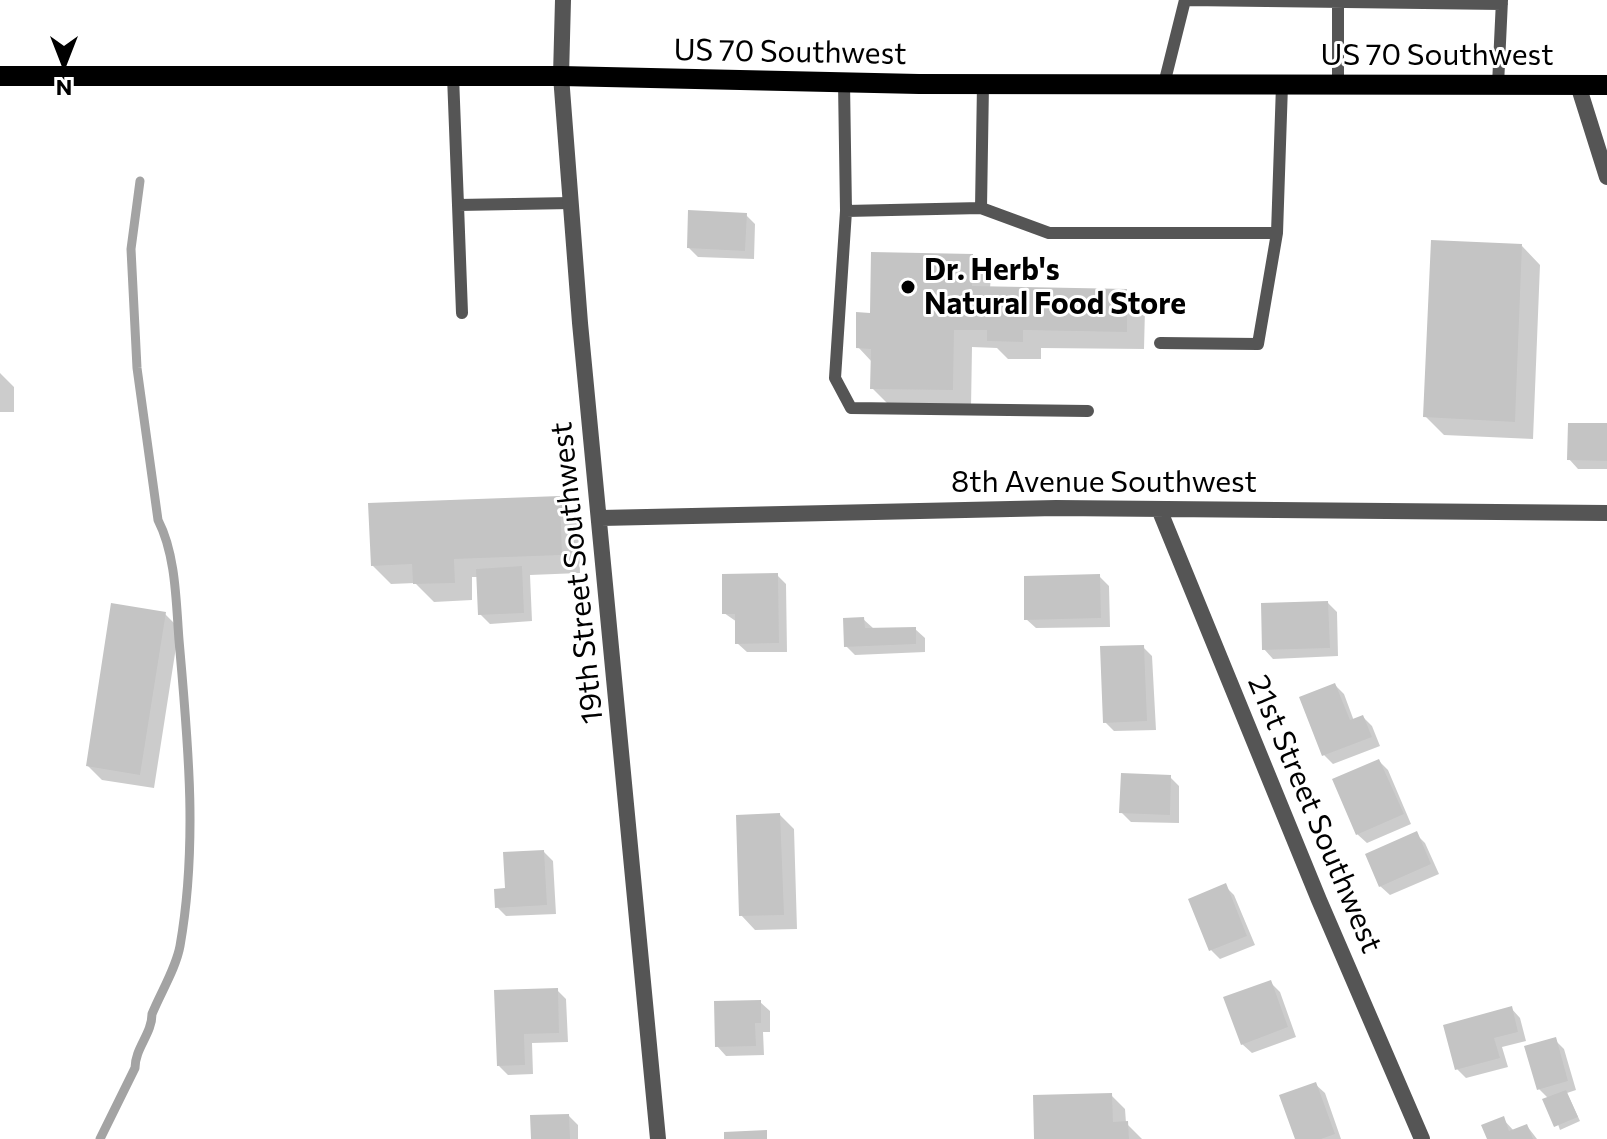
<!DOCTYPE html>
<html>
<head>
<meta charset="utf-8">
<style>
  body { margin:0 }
  #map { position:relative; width:1607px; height:1139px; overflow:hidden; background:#fff; font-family:Commissioner,sans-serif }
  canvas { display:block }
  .north { position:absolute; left:24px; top:24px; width:80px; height:80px; -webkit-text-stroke:6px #fff; paint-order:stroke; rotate:180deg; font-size:22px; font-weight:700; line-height:32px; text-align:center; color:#000 }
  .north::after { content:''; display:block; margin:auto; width:28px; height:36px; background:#000; clip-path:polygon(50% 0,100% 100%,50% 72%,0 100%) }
</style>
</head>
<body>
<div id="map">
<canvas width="1607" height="1139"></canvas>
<div class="north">N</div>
</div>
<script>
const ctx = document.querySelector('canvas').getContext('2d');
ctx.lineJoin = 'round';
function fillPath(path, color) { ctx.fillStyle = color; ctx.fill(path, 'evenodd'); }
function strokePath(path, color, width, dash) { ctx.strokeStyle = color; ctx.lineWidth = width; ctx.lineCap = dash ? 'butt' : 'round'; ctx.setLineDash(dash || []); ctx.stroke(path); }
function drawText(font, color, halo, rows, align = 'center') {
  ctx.font = font + ' Commissioner,sans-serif'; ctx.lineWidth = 6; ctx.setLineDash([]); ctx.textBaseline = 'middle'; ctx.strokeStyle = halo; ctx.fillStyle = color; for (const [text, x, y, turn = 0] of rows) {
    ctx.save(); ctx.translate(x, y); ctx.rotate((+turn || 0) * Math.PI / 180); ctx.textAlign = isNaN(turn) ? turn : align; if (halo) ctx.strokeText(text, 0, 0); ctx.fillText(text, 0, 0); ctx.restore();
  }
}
fillPath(new Path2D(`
  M746,215L755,224L754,259L698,257L689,248Z
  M1522,246L1540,265L1533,439L1444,435L1425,416Z
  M972,256L991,274L990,289L1126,291L1145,309L1144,349L1041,348V359H1008L997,348L972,347L971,408L890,406L872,388V362L858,347L872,315Z
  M0,373L14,387V412H0Z
  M1607,425V469H1578L1569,459Z
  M559,498L578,516L580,573L530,575L532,621L490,624L480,614L478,577H472V600L434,602L415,583L391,584L372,565Z
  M777,575L786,584L787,652H747L737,643V622L724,613Z
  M1099,576L1109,586L1110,627L1036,628L1026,619Z
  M1328,603L1337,612L1338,656L1273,659L1264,649Z
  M165,614L179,628L154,788L102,780L88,766Z
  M863,619L873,628L915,629L925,638V652L855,655L846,646Z
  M1143,647L1152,656L1156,730L1114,731L1105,722Z
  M1335,685L1344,694L1354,721L1363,717L1372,726L1380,746L1333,764L1324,755Z
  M1379,761L1388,770L1411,824L1367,843L1357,834Z
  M1170,777L1179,786V823L1131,822L1121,812Z
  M780,815L794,829L797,929L755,930L741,915Z
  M1416,834L1425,843L1439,874L1390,895L1380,886Z
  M544,852L553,861L556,914L506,916L497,907Z
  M1225,886L1234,895L1255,945L1220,959L1211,950Z
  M1270,982L1280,992L1296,1037L1252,1053L1242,1044Z
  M557,990L566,999L568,1042L532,1043L533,1074L508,1075L499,1066Z
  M760,1002L770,1011V1032H763L764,1055L726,1056L717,1046Z
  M1511,1008L1520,1018L1526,1041L1502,1047L1508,1067L1466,1078L1457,1069Z
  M1555,1040L1564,1049L1576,1090L1567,1093L1580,1121L1560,1130L1549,1099L1539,1089Z
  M1315,1084L1325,1093L1341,1139H1297Z
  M1111,1095L1125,1109L1126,1123L1142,1139H1036Z
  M569,1116L578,1125V1139H533Z
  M1503,1119L1514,1131L1527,1126L1537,1139H1489Z`), '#0003');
strokePath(new Path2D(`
  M100,1139L135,1068C135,1048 152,1034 152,1014C161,992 176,968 180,946C198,844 188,742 179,640C176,602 176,555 158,520L137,368L131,249L140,181`), '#a3a3a3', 9);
fillPath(new Path2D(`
  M688,210L747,213L745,251L687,248Z
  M1431,240L1522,244L1515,422L1423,417Z
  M871,252L973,254L972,286L1127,289V332L1023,330V342L987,341V330H954L953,390L870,389L871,349L856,348V312L870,313Z
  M1568,423H1607V461L1567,460Z
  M560,496L562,555L454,559L455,583L413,584L412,564L371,566L368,503Z
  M522,566L524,613L478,615L476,569Z
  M778,573L779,643L735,644V614H722V574Z
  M1100,574L1101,618L1024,620V576Z
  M1328,601L1330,648L1262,650L1261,603Z
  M111,603L166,612L140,775L86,766Z
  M864,617L865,628L916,627V644L844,647L843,618Z
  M1144,645L1147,721L1103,723L1100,646Z
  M1335,683L1350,720L1363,715L1372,737L1322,756L1299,697Z
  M1379,759L1404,814L1356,835L1332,779Z
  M1121,773L1171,775L1170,815L1119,813Z
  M780,813L784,915L739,916L736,815Z
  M1417,831L1431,864L1379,887L1365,854Z
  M544,850L547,905L495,908L494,889L505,888L503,852Z
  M1226,883L1247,936L1209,951L1188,899Z
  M1271,980L1288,1027L1241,1045L1223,997Z
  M558,988L559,1033L524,1034L525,1065L497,1066L494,990Z
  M761,1000V1023H755L756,1046L715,1047L714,1001Z
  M1512,1006L1518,1032L1494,1038L1500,1058L1455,1070L1443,1025Z
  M1556,1037L1568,1081L1537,1090L1524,1046Z
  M1316,1082L1335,1134L1321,1139H1295L1279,1095Z
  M1566,1090L1578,1117L1554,1127L1542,1099Z
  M1112,1093L1113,1122L1128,1121L1129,1139H1034L1033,1095Z
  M569,1114L570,1139H531L530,1115Z
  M1504,1116L1509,1131L1527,1124L1533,1139H1487L1481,1125Z
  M767,1130V1139H724V1132Z`), '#c4c4c4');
strokePath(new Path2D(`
  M1188,0L1502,4
  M1338,0V84
  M453,76L458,205L571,203
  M844,83L846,211L981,208
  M983,84L981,208L1049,233H1277L1282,85
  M1164,84L1185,0
  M1498,85L1502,0
  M458,205L462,313
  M846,211L835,378L851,408L1088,411
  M1160,343L1258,344L1277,233`), '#555', 12);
strokePath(new Path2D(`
  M561,76L580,323L658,1139
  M1578,85L1607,177
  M1159,509L1319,900L1422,1139
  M601,518L1056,508L1607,513`), '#555', 16);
strokePath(new Path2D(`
  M561,76L563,0`), '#555', 16);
strokePath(new Path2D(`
  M0,76H561L919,84L1607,85`), '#000', 20);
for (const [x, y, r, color] of [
  [908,287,8,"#000"]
]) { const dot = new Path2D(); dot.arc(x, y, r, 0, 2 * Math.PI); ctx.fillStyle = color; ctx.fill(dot); strokePath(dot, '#fff', 3); }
drawText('30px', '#000', '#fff', [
  ["US 70 Southwest",790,52,1],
  ["US 70 Southwest",1437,55],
  ["8th Avenue Southwest",1104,482],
  ["19th Street Southwest",577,573,-96],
  ["21st Street Southwest",1315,814,67]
]);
drawText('bold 30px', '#000', '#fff', [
  ["Dr. Herb's",924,270],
  ["Natural Food Store",924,304]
], 'left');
</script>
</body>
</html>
